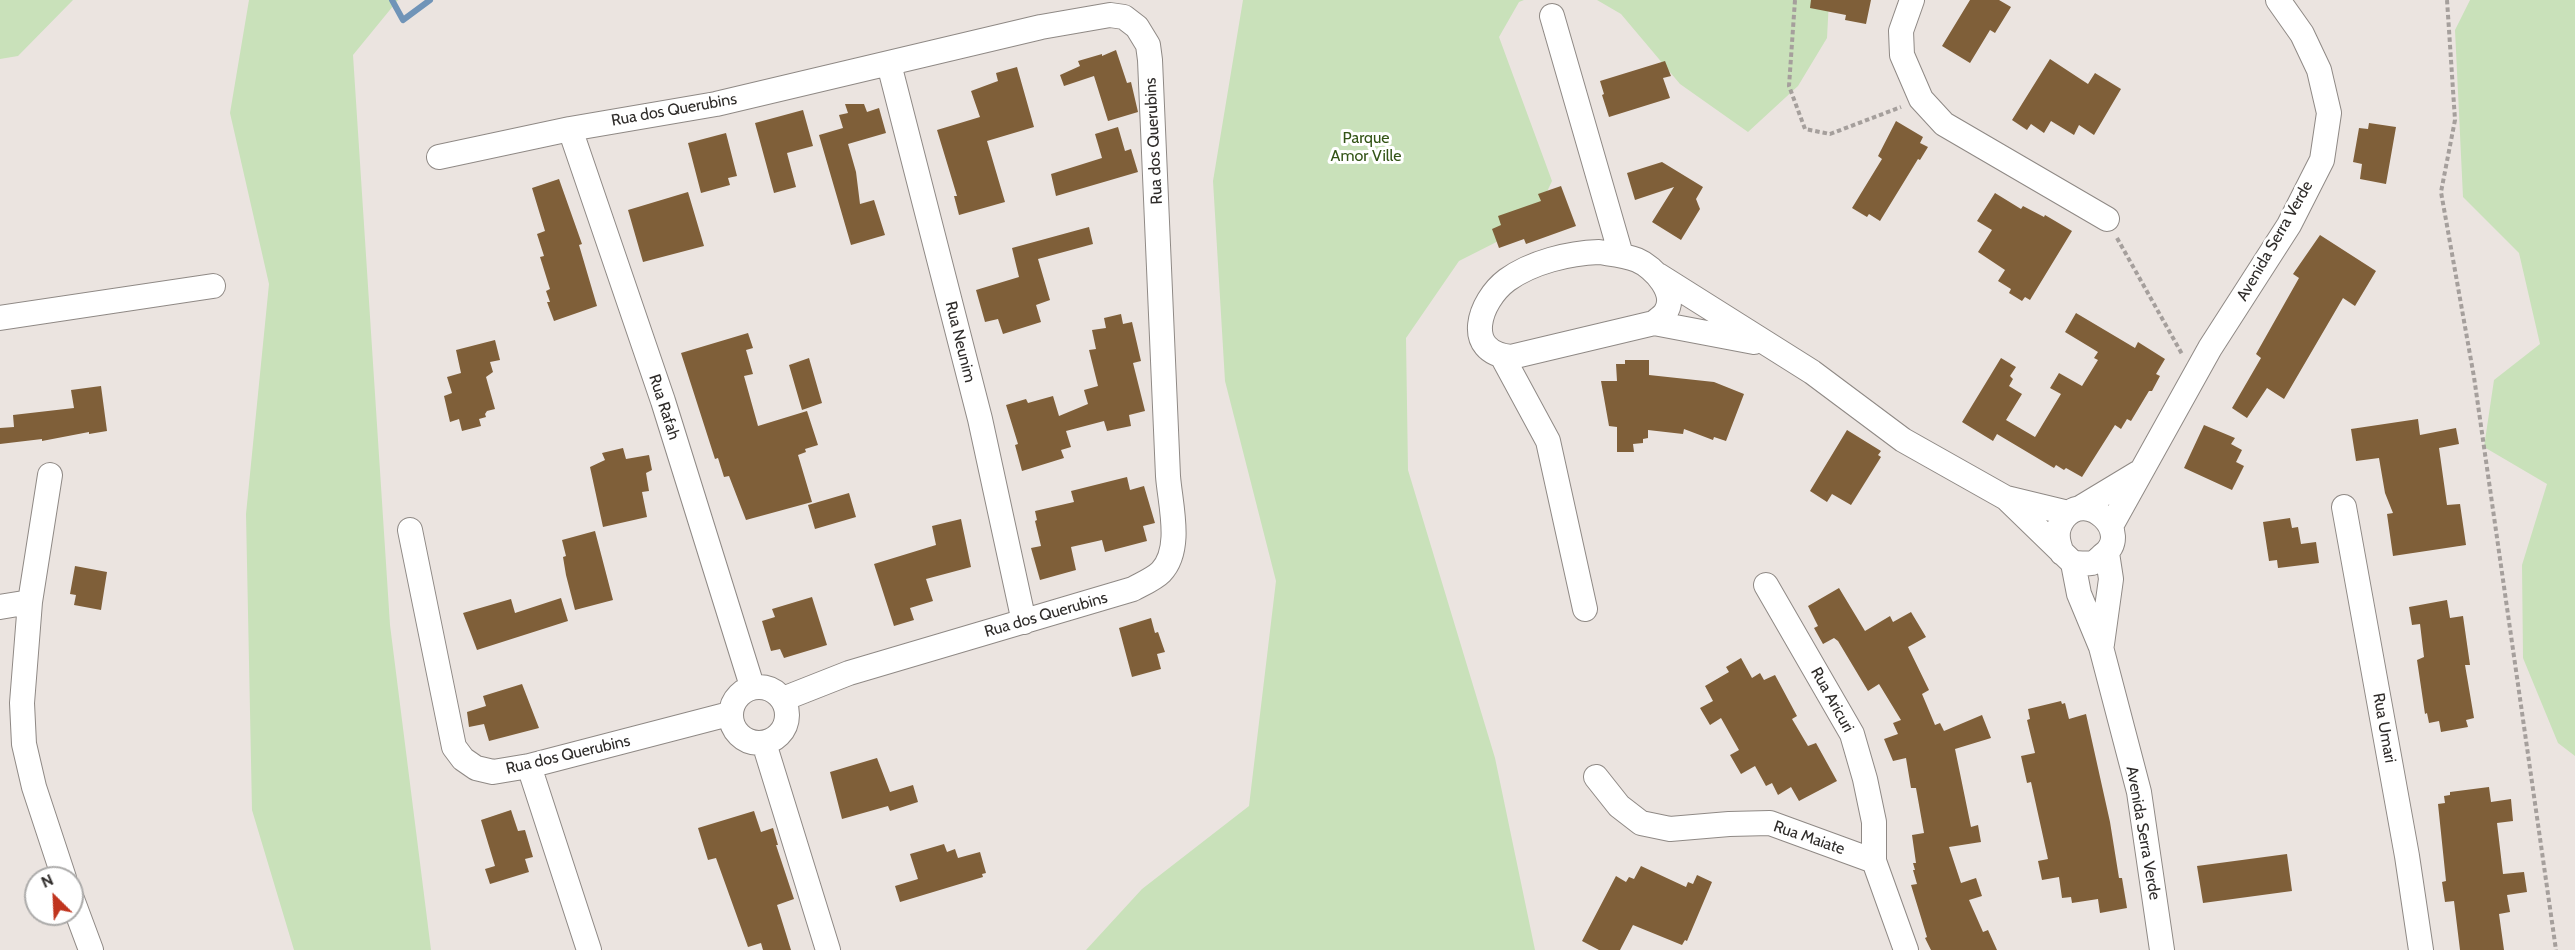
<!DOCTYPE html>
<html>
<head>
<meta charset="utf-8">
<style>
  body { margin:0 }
  #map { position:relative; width:2575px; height:950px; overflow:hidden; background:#ebe4e0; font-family:Cabin,sans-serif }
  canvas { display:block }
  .north { position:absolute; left:24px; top:866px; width:60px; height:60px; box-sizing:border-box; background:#fff; border:2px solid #acabaa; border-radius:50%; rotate:336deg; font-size:16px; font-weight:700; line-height:24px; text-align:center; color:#2f2c2a }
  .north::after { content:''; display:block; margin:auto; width:21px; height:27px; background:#c0341e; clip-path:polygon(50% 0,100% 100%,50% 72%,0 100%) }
</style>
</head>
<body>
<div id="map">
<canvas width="2575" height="950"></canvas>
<div class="north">N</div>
</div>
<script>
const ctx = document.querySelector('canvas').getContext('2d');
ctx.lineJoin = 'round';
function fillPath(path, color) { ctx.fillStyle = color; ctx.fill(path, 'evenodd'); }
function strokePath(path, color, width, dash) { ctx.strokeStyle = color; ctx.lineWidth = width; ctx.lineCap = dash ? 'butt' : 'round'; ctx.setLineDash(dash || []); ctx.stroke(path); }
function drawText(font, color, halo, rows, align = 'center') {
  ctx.font = font + ' Cabin,sans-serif'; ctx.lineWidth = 6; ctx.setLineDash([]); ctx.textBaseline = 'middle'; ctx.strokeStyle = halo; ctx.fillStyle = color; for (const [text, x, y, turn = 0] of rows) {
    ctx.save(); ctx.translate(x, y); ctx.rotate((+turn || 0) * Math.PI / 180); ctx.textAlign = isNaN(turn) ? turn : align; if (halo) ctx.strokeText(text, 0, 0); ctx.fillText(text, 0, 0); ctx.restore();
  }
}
fillPath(new Path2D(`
  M0,0H73L18,56L0,59Z
  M249,0H398L353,55L390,625L431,950H294L252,810L246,514L269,284L230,113Z
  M1243,0H1524L1519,2L1499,37L1552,181L1532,224L1459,261L1406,338L1408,470L1495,758L1535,950H1086L1142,889L1249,806L1276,581L1225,381L1213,181Z
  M1597,0H1829L1827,38L1798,86L1748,132L1680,84L1621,14Z
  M2470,0H2575V756L2558,743L2523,658L2522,565L2547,484L2484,447L2494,380L2540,344L2519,253L2463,197L2455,30Z`), '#c9e1ba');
strokePath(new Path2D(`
  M392,0L403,20L430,0`), '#7094b8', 6);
fillPath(new Path2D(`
  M1811,0H1871L1866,24L1845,20L1846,15L1810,8Z
  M1970,0H1999L2011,7L1995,33L1990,30L1970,63L1942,46Z
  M1116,50L1127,83L1131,82L1138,112L1108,121L1094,76L1064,86L1060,75L1080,66L1078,61L1102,54V56Z
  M2050,59L2088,84L2095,73L2121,89L2094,135L2079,125L2074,135L2051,121L2044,133L2031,124L2027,130L2012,120Z
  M1665,61L1671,76L1663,78L1670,98L1609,117L1602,95L1604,94L1600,81Z
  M1017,67L1034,127L987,141L1005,202L959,215L954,196H957L937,130L980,117L971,91L998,81L996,73Z
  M845,104H864L867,112L879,108L886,133L848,144L856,172L860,204L874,200L885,235L851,245L819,135L843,128L839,115L848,113Z
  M803,110L813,146L787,153L796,187L774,193L755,123Z
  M1896,121L1923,137L1920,143L1928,147L1920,160L1918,159L1880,221L1869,214L1867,217L1852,208L1882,159L1878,156Z
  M2369,123L2396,127L2386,184L2360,179L2362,164L2353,162L2359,128L2368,129Z
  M1118,127L1125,151L1131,149L1138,172L1056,196L1051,174L1102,158L1095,134Z
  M726,133L737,176L728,178L730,185L701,193L688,143Z
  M1662,162L1703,187L1696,199L1700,209L1681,240L1652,222L1674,187L1635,200L1627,173Z
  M559,179L582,244L579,245L597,306L554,321L547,302H550L546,291L550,289L540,257L544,256L537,234L545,231L532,188Z
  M1561,186L1576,226L1526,244L1524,239L1499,248L1492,229L1501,225L1498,216L1541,201L1538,194Z
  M688,192L704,246L643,262L628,210Z
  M1995,193L2021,209L2023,206L2044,217L2045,215L2072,231L2030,300L2025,297L2022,301L2009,293L2011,289L1998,281L2005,270L1978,252L1992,230L1977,221Z
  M1089,227L1093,244L1038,259L1050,300L1036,305L1041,322L1003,334L998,319L985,322L976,290L1019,277L1012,248Z
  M2320,235L2376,271L2355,306L2343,298L2284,399L2267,388L2247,418L2232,408L2261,358L2256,354L2299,278L2293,274Z
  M2076,313L2135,348L2138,342L2165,359L2156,374L2160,376L2152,391H2149L2131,421L2127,419L2121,429L2115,425L2082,477L2066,468L2064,470L2056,465L2054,468L1997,434L1993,441L1962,422L2001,358L2016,367L2010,376L2013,379L2009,386L2022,394L2006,420L2035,437L2061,394L2050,388L2059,373L2082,386L2098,360L2094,358L2098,352L2065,332Z
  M1121,314L1123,324L1132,322L1141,361L1133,363L1145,411L1129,415L1131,426L1107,431L1104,421L1066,431L1071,447L1061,450L1064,458L1022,471L1015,445L1018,444L1006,405L1026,399L1028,403L1053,396L1059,416L1088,404L1084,390L1098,386L1089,350L1096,349L1092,330L1106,328L1104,318Z
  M748,333L753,348L746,350L753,374L744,376L758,426L807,411L818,445L805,449L806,452L798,455L812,502L746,520L729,476L724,477L718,458L715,459L681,353Z
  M495,340L500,360L490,362L493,372L486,377L495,409L487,411L485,414L486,417L479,419L481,426L462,431L459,419L450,422L444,396L452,393L447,377L461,373L456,350Z
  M809,358L822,403L802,410L789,365Z
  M1625,360H1649V375L1714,382L1744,394L1726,441L1714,437L1713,440L1684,429L1683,434L1648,430V438L1643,439V443L1633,444L1634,452H1617V427L1609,426L1601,381H1617L1616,364H1625Z
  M101,386L107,431L89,434V432L42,441V439L0,444V428L14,427L13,415L74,408L71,390Z
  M2418,419L2420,435L2456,428L2459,444L2439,448L2447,505L2460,504L2466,545L2393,556L2387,514L2393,513L2385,493L2379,458L2356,461L2351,429Z
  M2204,425L2235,438L2231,444L2242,450L2236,462L2244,466L2232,490L2184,468Z
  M1847,430L1881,451L1878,455L1881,457L1851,505L1832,494L1827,502L1810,491Z
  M623,448L626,459L649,455L652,470L646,473L649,491L642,492L647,517L603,527L590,467L605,460L602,453Z
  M1127,477L1130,490L1144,486L1155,523L1143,526L1147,541L1105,552L1102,540L1071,547L1076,570L1040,580L1031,548L1041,546L1035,521L1037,520L1035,511L1074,502L1071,491Z
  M849,493L856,517L815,529L808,505Z
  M2290,518L2292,528L2298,527L2301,544L2316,542L2319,563L2278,568L2277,560L2269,561L2263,522Z
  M961,519L971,567L926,579L933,601L910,608L914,620L894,626L874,564L936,545L932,526Z
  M595,531L613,600L575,610L566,575L563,557L566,556L562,540Z
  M75,566L107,572L101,610L74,605L76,595L70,594Z
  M1839,588L1865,631L1890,616L1893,622L1911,612L1926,637L1908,647L1929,690L1922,694L1935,725L1940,723L1944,731L1982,715L1991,738L1955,749L1971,827L1978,825L1981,842L1949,847L1961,883L1976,878L1982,896L1969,900L1983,932L1988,930L1997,950H1931L1925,938L1927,937L1911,885L1917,884L1913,870H1915L1913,863H1916L1912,835L1924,833L1916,788H1911L1906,758L1893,761L1884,739L1898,734L1893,723L1901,720L1879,684L1868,691L1838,641L1834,638L1823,644L1814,628L1818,626L1808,606Z
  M812,597L827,645L784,658L780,649L771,651L762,621L775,617L772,609Z
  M561,598L568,621L477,650L463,613L511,599L515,613Z
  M2447,600L2450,618L2463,616L2470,665H2465L2474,718L2466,720L2468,727L2441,732L2439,721L2429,723L2427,713L2425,714L2417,660L2424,657L2420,624L2412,625L2409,607Z
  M1151,618L1155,633L1158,632L1165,652L1157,654L1161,669L1132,677L1119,628Z
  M1741,658L1752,678L1760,673L1764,680L1775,675L1797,716L1792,719L1808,746L1816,743L1837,781L1799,801L1791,787L1778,795L1772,783L1766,786L1755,766L1741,774L1730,755L1739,750L1721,718L1710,725L1700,708L1713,701L1705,686L1729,672L1726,667Z
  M522,684L539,728L489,741L484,724L469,727L467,712L486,706L483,696Z
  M2061,701L2062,704L2065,703L2069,719L2086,714L2110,822L2119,878H2122L2127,908L2100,913L2098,899L2072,903L2071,897L2062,898L2059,877L2042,880L2038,861L2048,859L2031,782L2027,783L2021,756L2035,753L2027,720L2030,719L2028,709Z
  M877,758L890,792L913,785L918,802L890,811L888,806L842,819L830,772Z
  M2489,787L2491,802L2511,799L2513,821L2497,823L2503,874L2524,872L2527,892L2507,895L2510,912L2499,914L2504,950H2460L2454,901L2445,902L2442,882L2446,881L2438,804L2445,803L2444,796L2450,795V792Z
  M511,810L518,831L525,830L533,857L525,859L529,872L490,884L485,869L495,866L481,820Z
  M754,811L761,832L773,828L778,845H776L794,899L777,905L791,950H763L761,943L748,947L716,858L708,860L698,828Z
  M944,844L947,852L955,849L958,858L980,852L986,873L982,874L983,877L900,902L895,886L918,879L910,854Z
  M2287,854L2292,891L2203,903L2197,866Z
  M1641,866L1686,887L1688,882L1693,884L1697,875L1712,882L1687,941L1685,940L1682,945L1633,925L1620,950H1599L1582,941L1616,876L1626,882L1629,877L1634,879Z`), '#7f5f39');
const street = new Path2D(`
  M1912,0L1901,31L1902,55L1921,99L1944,124L2107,219
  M1552,16L1621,255
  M889,64L980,419L1024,622
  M570,129L663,401L752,686
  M439,157L570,129L716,104L1041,27L1110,15L1124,17L1137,27L1148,45L1150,60L1168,476C1170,504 1183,549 1161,572C1154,579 1142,584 1133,589L849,673L783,699
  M1599,252C1611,254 1625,255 1637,260C1654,267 1679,294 1665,313C1662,317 1657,320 1654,323L1511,357C1462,352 1479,301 1507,280C1532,262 1569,253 1599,252Z
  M1658,275L1812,372L1903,440L2006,498L2073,563C2078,563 2086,564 2092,563C2096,562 2100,558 2103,555C2133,534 2088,488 2064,518C2055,530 2057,540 2062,553
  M0,318L213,286
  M1654,323L1754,342
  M1502,356L1548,441L1585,609
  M50,475L30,602L22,703L24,744L34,787L64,878
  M2006,498L2068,513
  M2344,507L2407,856L2421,950
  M2080,508L2138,473
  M2111,526L2210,348L2289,225L2322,160L2329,113L2319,70L2302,34L2278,0
  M410,530L454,747L463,759L476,768L493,772L529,766L729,714
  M2073,563L2079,594L2101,647L2139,792L2162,950
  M1766,585L1852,734L1865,779L1874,822V861L1906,950
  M0,607L30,602
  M2102,644L2111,579L2107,553
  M731 715a28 28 0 1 1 56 0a28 28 0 1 1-56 0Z
  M764,743L828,950
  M529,766L589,950
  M1596,777L1619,806L1641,823L1670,829L1729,824L1770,823L1874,861
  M72,899L91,950`);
strokePath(street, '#8f8985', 26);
strokePath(new Path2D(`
  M1795,0L1789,86L1805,129L1830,134L1901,107
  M2447,0L2455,120L2441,192L2474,377L2556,950
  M2117,238L2182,354`), '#a59f9c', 4, [4.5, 3]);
strokePath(street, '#fff', 24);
drawText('16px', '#2f2c2a', '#fff', [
  ["Rua dos Querubins",674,110,-10],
  ["Rua dos Querubins",1154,141,-93],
  ["Avenida Serra Verde",2275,241,-60],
  ["Rua Neunim",960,342,76],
  ["Rua Rafah",664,407,72],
  ["Rua dos Querubins",1046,615,-16],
  ["Rua Aricuri",1832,700,61],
  ["Rua Umari",2384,728,80],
  ["Rua dos Querubins",568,755,-13],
  ["Avenida Serra Verde",2143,833,80],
  ["Rua Maiate",1809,838,19]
]);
drawText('16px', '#335416', '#fff', [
  ["Parque",1366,138],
  ["Amor Ville",1366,156]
]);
</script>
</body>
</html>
